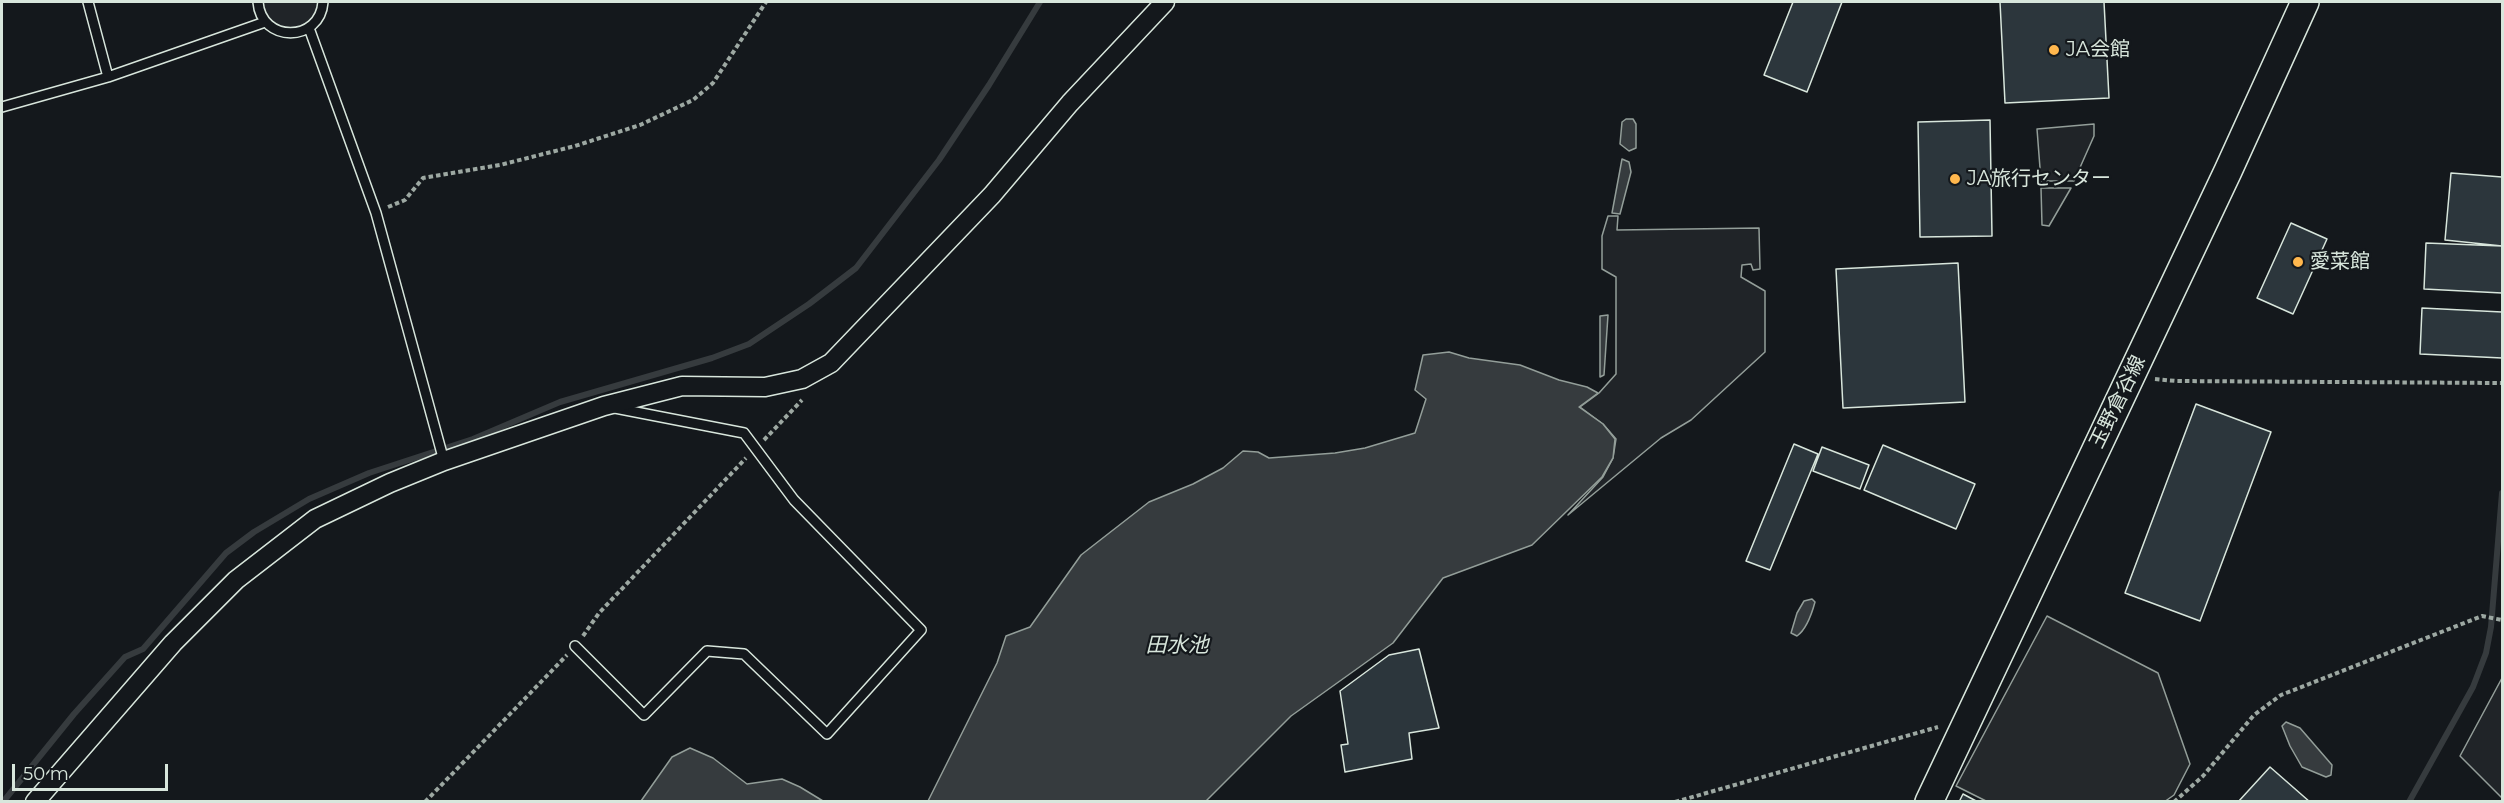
<!DOCTYPE html>
<html>
<head>
<meta charset="utf-8">
<style>
  body { margin:0 }
  #map { position:relative; width:2504px; height:803px; overflow:hidden; background:#14181c; font-family:Montserrat,sans-serif }
  canvas { display:block }
  .frame { position:absolute; inset:0; border:3px solid #d8e6dc; pointer-events:none }
  .scale { position:absolute; left:12px; top:764px; width:156px; height:27px; box-sizing:border-box; border:3px solid #d8e6dc; border-top:0; padding-left:8px; font-size:18px; line-height:21px; white-space:nowrap; color:#d8e6dc; -webkit-text-stroke:4px #14181c; paint-order:stroke }
</style>
</head>
<body>
<div id="map">
<canvas width="2504" height="803"></canvas>
<div class="frame"></div>
<div class="scale">50 m</div>
</div>
<script>
const ctx = document.querySelector('canvas').getContext('2d');
ctx.lineJoin = 'round';
function fillPath(path, color) { ctx.fillStyle = color; ctx.fill(path, 'evenodd'); }
function strokePath(path, color, width, dash) { ctx.strokeStyle = color; ctx.lineWidth = width; ctx.lineCap = dash ? 'butt' : 'round'; ctx.setLineDash(dash || []); ctx.stroke(path); }
function drawText(font, color, halo, rows, align = 'center') {
  ctx.font = font + ' Montserrat,"Noto Sans JP",sans-serif'; ctx.lineWidth = 4.5; ctx.setLineDash([]); ctx.textBaseline = 'middle'; ctx.strokeStyle = halo; ctx.fillStyle = color; for (const [text, x, y, turn = 0] of rows) {
    ctx.save(); ctx.translate(x, y); ctx.rotate((+turn || 0) * Math.PI / 180); ctx.textAlign = isNaN(turn) ? turn : align; if (halo) ctx.strokeText(text, 0, 0); ctx.fillText(text, 0, 0); ctx.restore();
  }
}
const green = new Path2D(`
  M260,2H320L315,17L299,29H279L264,16Z
  M2094,124V136L2074,181H2041L2037,129Z
  M2041,188H2071L2049,226L2042,225Z
  M1608,216H1618L1617,230L1759,228L1760,269L1753,270L1751,264L1742,265L1741,277L1765,291V352L1691,420L1661,438L1568,515L1603,477L1613,458L1616,439L1603,424L1580,407L1599,393L1616,374V277L1602,269V236Z
  M2502,678V798L2460,756Z`);
fillPath(green, '#202428');
strokePath(green, '#939e99', 1.5);
const parking = new Path2D(`
  M2047,616L2158,673L2190,764L2174,795L2164,802H1988L1956,786Z`);
fillPath(parking, '#24282b');
strokePath(parking, '#939e99', 1.5);
const water = new Path2D(`
  M1626,119H1633L1636,124V148L1629,151L1620,144L1622,122Z
  M1622,159L1629,162L1631,172L1620,214L1612,213Z
  M1608,315L1604,375L1600,377V316Z
  M1449,352L1469,358L1520,365L1559,380L1587,387L1598,393L1579,407L1603,424L1615,439L1613,458L1602,477L1532,545L1443,578L1393,643L1291,716L1206,801H928L997,663L1006,636L1030,627L1081,555L1149,502L1193,484L1223,468L1243,451L1258,452L1269,458L1335,453L1365,448L1415,433L1426,399L1415,390L1423,355Z
  M1812,599L1815,602C1812,613 1807,629 1797,636L1791,633L1797,613L1804,601Z
  M2286,722L2300,728L2332,765L2331,775L2326,777L2302,767L2290,746L2282,726Z
  M690,748L713,758L747,784L782,779L800,787L823,801H641L672,757Z`);
fillPath(water, '#363b3e');
strokePath(water, '#939e99', 1.5);
strokePath(new Path2D(`
  M3,802L74,714L125,657L143,649L226,553L254,532L309,499L369,473L473,439L560,402L712,358L749,344L809,304L856,268L939,160L989,85L1040,2
  M2409,802L2473,687L2486,653L2491,627L2502,493`), '#363b3e', 6);
const building = new Path2D(`
  M1793,2H1842L1807,92L1764,75Z
  M2000,2H2104L2109,98L2005,103Z
  M1990,120L1992,236L1920,237L1918,122Z
  M2451,173L2502,177V246L2445,240Z
  M2291,223L2327,239L2293,314L2257,298Z
  M2426,243L2502,246V293L2424,289Z
  M1958,263L1965,402L1843,408L1836,269Z
  M2422,308L2502,312V358L2420,354Z
  M2196,404L2271,432L2200,621L2125,593Z
  M1794,444L1818,454L1770,570L1746,561Z
  M1883,445L1975,484L1956,529L1864,490Z
  M1822,447L1869,465L1860,489L1813,471Z
  M1419,649L1439,728L1409,733L1412,759L1345,772L1341,745L1348,744L1340,691L1389,655Z
  M2270,767L2310,802H2238Z
  M1963,794L1978,802H1959Z`);
fillPath(building, '#2c363c');
strokePath(building, '#d8e6dc', 1.5);
const service = new Path2D(`
  M88,2L108,77
  M258,2C261,43 320,43 323,2
  M309,28L376,213L444,461
  M2,107L108,77L265,22
  M575,646L644,715L707,651L744,654L827,734L921,630L794,500L744,433L615,408`);
const minor = new Path2D(`
  M35,802L173,643L236,580L315,519L390,483L444,461L604,406L682,386L765,387L802,379L831,363L992,195L1070,103L1165,2`);
const secondary = new Path2D(`
  M1929,802L2228,171L2305,2`);
strokePath(service, '#d8e6dc', 12);
strokePath(minor, '#d8e6dc', 21);
strokePath(secondary, '#d8e6dc', 30);
strokePath(new Path2D(`
  M388,207L405,200L423,178L500,165L575,146L640,125L693,100L713,83L766,2
  M2155,379L2176,381L2502,383
  M764,440L802,400
  M583,636L599,613L746,458
  M425,802L567,655
  M1675,802L1938,727
  M2174,802L2203,776L2254,715L2281,695L2482,616L2502,620`), '#9da8a2', 4, [4.5, 3]);
strokePath(service, '#14181c', 9);
strokePath(minor, '#14181c', 18);
strokePath(secondary, '#14181c', 27);
for (const [x, y, r, color] of [
  [2054,50,6,"#ffb74d"],
  [1955,179,6,"#ffb74d"],
  [2298,262,6,"#ffb74d"]
]) { const dot = new Path2D(); dot.arc(x, y, r, 0, 2 * Math.PI); ctx.fillStyle = color; ctx.fill(dot); strokePath(dot, '#14181c', 2); }
drawText('20px', '#d8e6dc', '#14181c', [
  ["JA会館",2066,50],
  ["JA旅行センター",1967,179],
  ["愛菜館",2310,262]
], 'left');
drawText('20px', '#d8e6dc', '#14181c', [
  ["玉野倉谷線",2118,402,-64]
]);
drawText('italic 21px', '#d8e6dc', '#14181c', [
  ["田水池",1177,646]
]);
</script>
</body>
</html>
